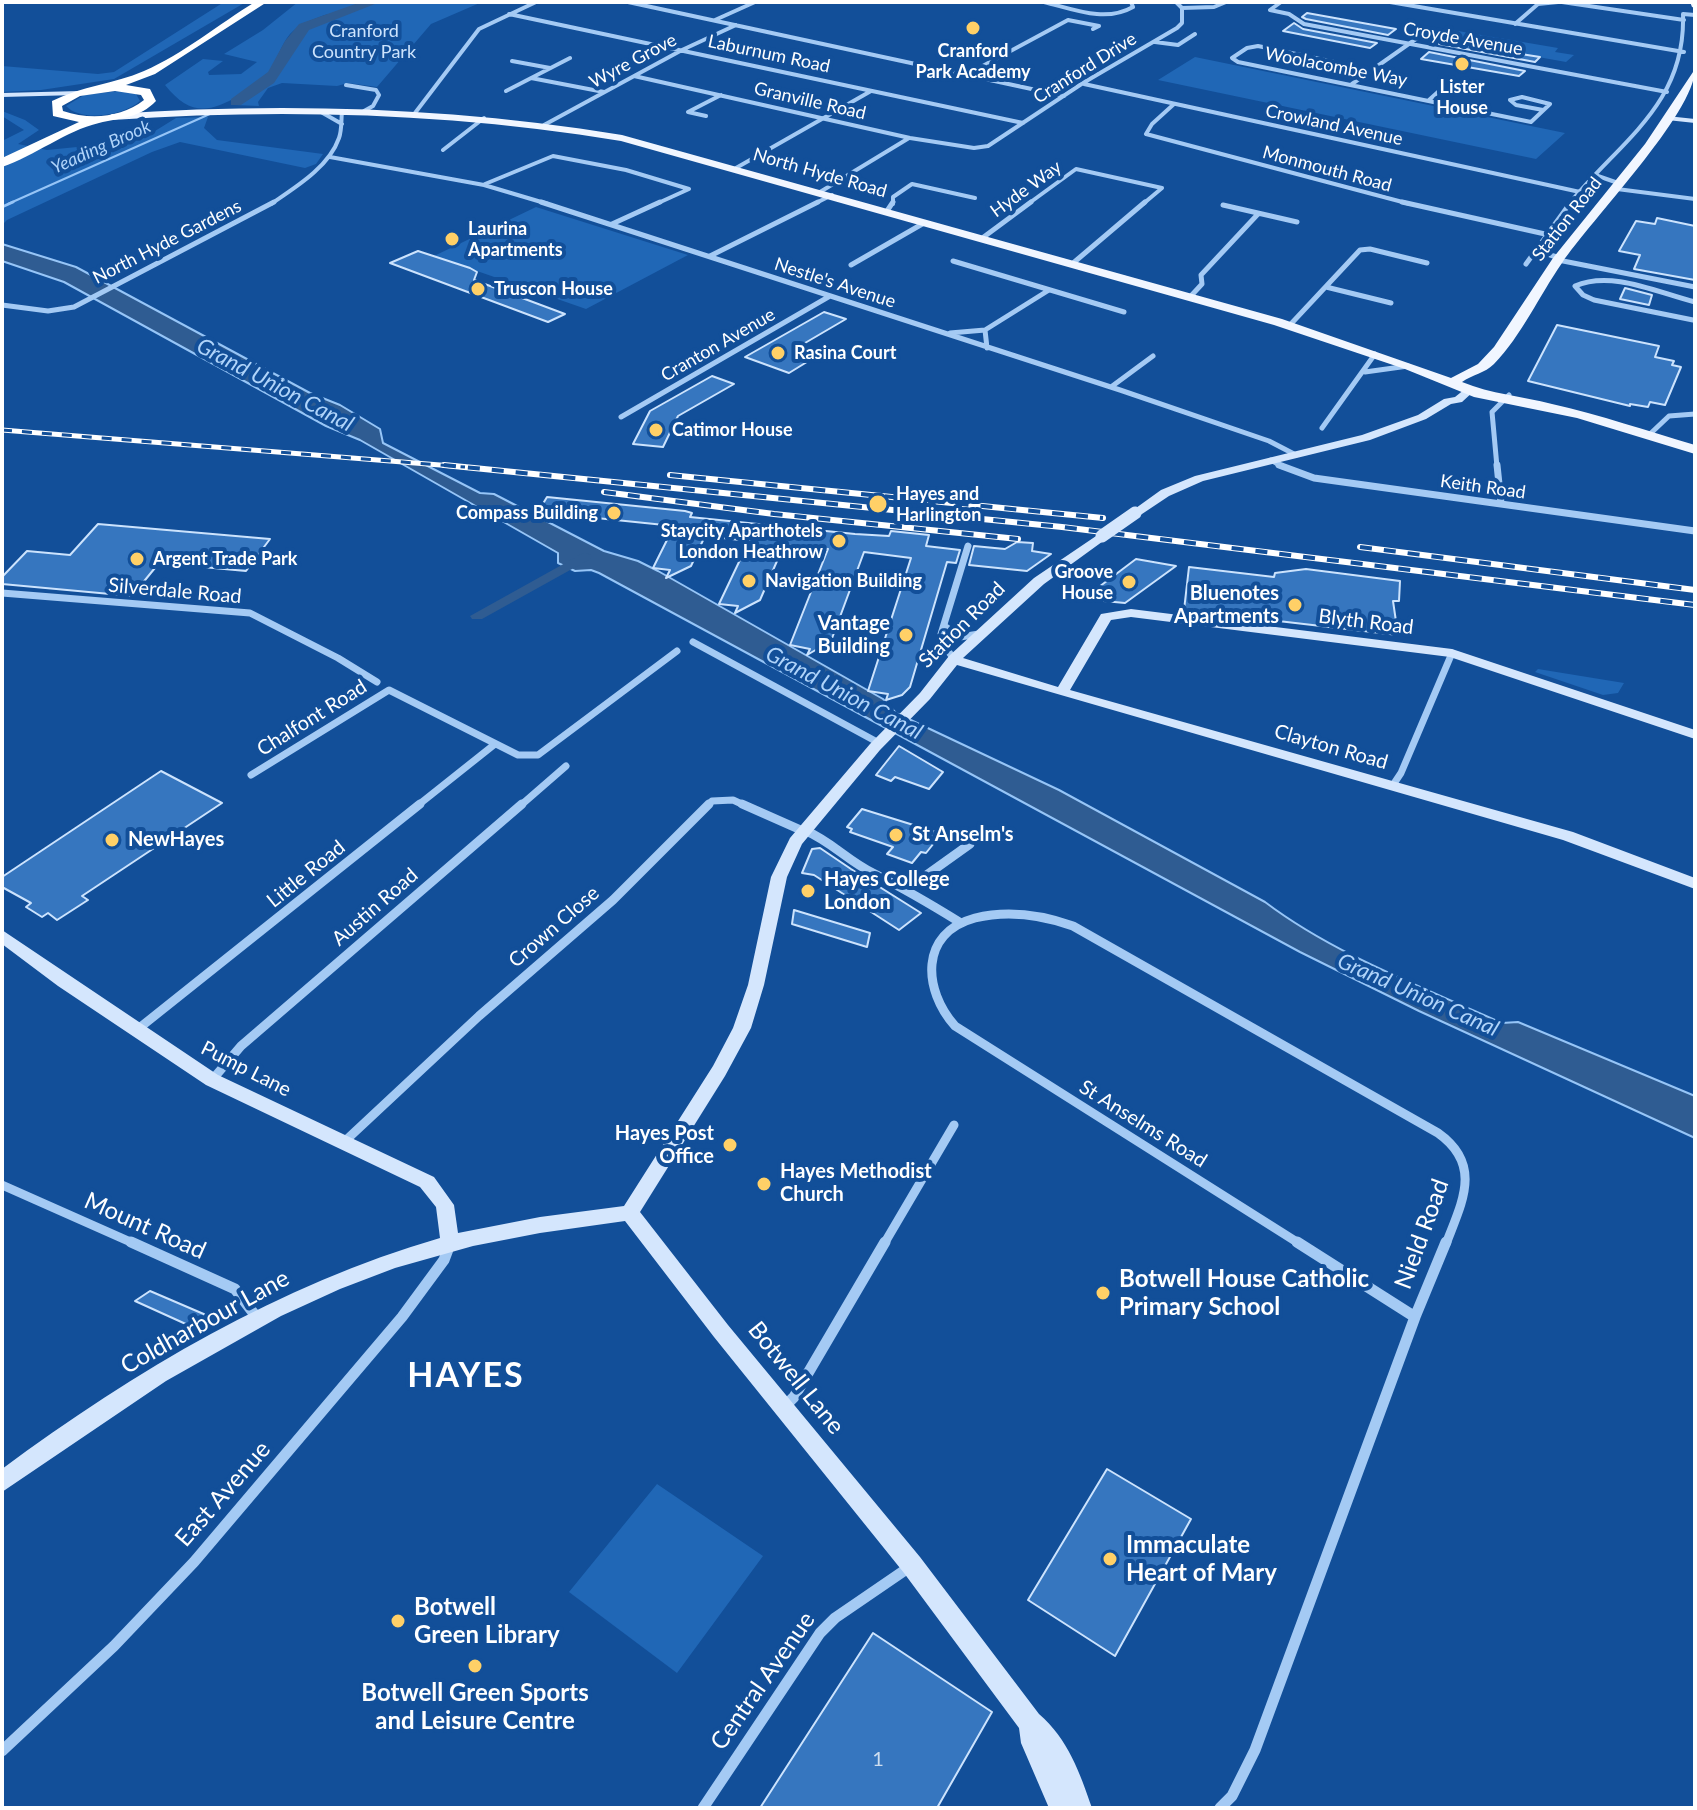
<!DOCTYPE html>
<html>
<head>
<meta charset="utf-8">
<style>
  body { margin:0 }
  #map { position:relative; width:1697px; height:1810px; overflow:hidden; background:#124f99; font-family:Lato,sans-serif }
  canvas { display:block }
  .frame { position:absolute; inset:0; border:4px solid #fff; pointer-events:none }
</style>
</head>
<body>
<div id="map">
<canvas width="1697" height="1810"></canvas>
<div class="frame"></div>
</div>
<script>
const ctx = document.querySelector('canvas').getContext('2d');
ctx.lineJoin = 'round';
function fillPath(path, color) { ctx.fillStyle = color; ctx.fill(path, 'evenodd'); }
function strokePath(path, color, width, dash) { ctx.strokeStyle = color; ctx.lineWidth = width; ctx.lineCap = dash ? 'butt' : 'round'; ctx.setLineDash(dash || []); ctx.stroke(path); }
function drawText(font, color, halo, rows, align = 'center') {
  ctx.font = font + ' Lato,sans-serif'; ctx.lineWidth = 8; ctx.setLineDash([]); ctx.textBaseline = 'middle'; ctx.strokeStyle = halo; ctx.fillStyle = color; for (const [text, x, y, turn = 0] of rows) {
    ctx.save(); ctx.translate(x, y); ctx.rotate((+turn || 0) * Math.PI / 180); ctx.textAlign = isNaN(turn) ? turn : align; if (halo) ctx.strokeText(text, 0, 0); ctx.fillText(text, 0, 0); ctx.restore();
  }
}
fillPath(new Path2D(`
  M224,2H246L114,79L41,90L2,92V66L98,74L114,72Z
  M298,2H482L431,24L377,87L348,83L337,86L282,83L268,88L258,102L259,106L234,105L273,79L301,31L333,15L328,14C316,18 299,24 290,34C281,45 277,60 269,72C261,82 251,89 240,95C208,114 189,115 165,85L203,59L223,61L208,72L209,75L241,74L257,62L224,54L263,30Z
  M1452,30L1558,48L1555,52L1574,55L1566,62L1460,43L1463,40L1443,36Z
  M1195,57L1565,133L1536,159L1158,80Z
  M119,91L136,94L140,101C125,115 82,123 66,106L84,95Z
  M2,111L25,120L39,130L18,144L47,150L87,146L155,131L176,118L208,117L204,128L217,140L323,154L316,164L305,168L180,142L152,152L7,220L2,225V141L24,130L2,116Z
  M536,207L688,255L586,309L434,256Z
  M1538,669L1624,683L1618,693L1603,695L1535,672Z
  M657,1484L763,1556L677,1673L569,1592Z`), '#2067b6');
const water = new Path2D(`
  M2,244L76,267L310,393L340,405L380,429L383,443L480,493L494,494L604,551L638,561L658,571L883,699L896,713L1059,790L1265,902C1335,955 1423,987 1502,1023L1518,1022L1695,1096V1138L1419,1011L1300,952L599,573L591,570L575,571L558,563V553L360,440L326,426L64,282L2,261Z`);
fillPath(water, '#2f5c92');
strokePath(water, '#96c5f7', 2);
strokePath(new Path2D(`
  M8,204L212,113`), '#96c5f7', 2);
strokePath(new Path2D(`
  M2,207L13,202`), '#96c5f7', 3);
fillPath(new Path2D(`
  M585,552L592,556L590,559L482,619H472L470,616Z`), '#2f5c92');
fillPath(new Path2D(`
  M361,2H380L309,30L274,83L241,105H231V99L268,72L285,41L299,24Z`), '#2f5c92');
const building = new Path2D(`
  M1307,13L1396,29L1388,35L1306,19L1302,17Z
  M1294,23L1303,29L1377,43L1370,48L1283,31Z
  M1443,41L1489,49L1540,57L1535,62L1439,44Z
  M1429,52L1525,71L1519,76L1421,59Z
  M1657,218L1695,226V280L1634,269L1640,255L1619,251L1636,221L1655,224Z
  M418,251L470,268L477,272L474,280L565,314L548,322L390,263Z
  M1625,288L1652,295L1649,305L1620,299Z
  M824,312L846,319L793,350L815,357L789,373L745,357Z
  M1557,325L1659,346L1655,357L1674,361L1672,365L1681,367L1665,405L1650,402L1648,407L1630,404V406L1528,381Z
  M712,376L734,384L678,416L663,447L633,444L650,411Z
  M547,497L685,511L692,513L690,517L855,534L889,536L891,531L929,535L926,546L960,550L956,563L947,562L910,687L902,695L886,700L888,694L868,691L911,558L864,552L831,641L807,655L810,649L790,645L828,549L784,545L760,600L735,613L738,606L719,604L749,541L705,536L691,566L666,578L670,570L653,568L674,526L538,512Z
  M98,524L270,539L246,571L159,563L132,596L2,584V577L27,551L70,555Z
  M1017,542L1033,543L1032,551L1051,554L1027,571L969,565L974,546L1005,549Z
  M1136,559L1176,566L1125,603L1083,599Z
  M1189,567L1274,577L1275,573L1306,569L1400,581L1399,601H1393L1398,635L1184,610Z
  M899,746L943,772L929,789L895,777L891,781L876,775Z
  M161,771L222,803L82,896L88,900L57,920L48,913L42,917L26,907L31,903L2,887V877Z
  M862,809L936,832L933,837L938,838L926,853L921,852L912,863L887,854L893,847L850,832L852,829L847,827Z
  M820,848L851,869L921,913L899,930L814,875L802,873L812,849Z
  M794,910L870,933L867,947L792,924Z
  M150,1291L206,1315L188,1325L135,1301Z
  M1107,1469L1191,1519L1115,1656L1028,1600Z
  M873,1633L992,1712L937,1808H760Z`);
fillPath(building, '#3676bf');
strokePath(building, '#cce3fd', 2);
strokePath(new Path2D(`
  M628,2L1064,96
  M1044,2C1073,9 1105,23 1133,7L1131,2
  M1281,2L1270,10L1289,14L1304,24L1667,92
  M1390,2L1684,52
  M1562,2L1684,20
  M1182,8L1214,7L1226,2
  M509,14L1023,123
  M715,20L755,2
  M1515,24L1538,4L1558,2
  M1155,42L1178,45L1195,34
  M512,61L550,68
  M1327,66L1334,62L1258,46L1247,48L1232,58L1238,62L1531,122L1550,104L1522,97L1510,100L1516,105L1543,110
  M966,75L1068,20L1099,26L1093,29
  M634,76L910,138L974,148L988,146L1083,83L1177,28L1182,23V8L1176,2
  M531,78L604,92
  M1084,84L1580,192
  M1352,84L1423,34
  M346,85L376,90L379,95L373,106L364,111
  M506,91L570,58
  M1429,100L1449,82
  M1174,104L1152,124L1146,134L1410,204
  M321,112L342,124
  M415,113L479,29L536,2
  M706,116L688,112L721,95
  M544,125L682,50L736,25
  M443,150L484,118
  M330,157L484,185L548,204
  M736,168L871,91
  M1595,175L1621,184
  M485,184L553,156L626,170L689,189L656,204
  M1617,189L1695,199
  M820,192L909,138
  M271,204C296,187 329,167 339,138C342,130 341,120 342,112
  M814,204L832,195
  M893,204V197L912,184L975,198
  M1028,204L1076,169L1162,188L1143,204
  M1569,204C1620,141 1686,105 1683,14L1695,15`), '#a4caf4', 4);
strokePath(new Path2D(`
  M541,202L1120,390L1269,441L1296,455
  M1402,202L1545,234
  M1223,205L1297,222
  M887,211L893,202
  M612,224L660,202
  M981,239L1031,202
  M1534,250L1560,258
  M710,256L818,202
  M1558,260L1695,287
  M953,261L1124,312
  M1072,264L1145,202
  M1526,264L1571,202
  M851,265L924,223
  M1326,287L1391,303
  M1190,297L1202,284L1201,275L1258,214
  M2,305L48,311L74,307L274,202
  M1693,320L1594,300L1583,295L1575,286C1612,270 1658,293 1695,302
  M1289,326L1360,250L1370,249L1427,263
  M950,333L985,330
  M987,348L985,330L1049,290
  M1365,372L1408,366
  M1111,387L1153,356
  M621,417L830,296
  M1322,428L1375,354
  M1650,434L1669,416L1695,414
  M1271,460L1283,467
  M1497,467L1492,412L1509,395`), '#a4caf4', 5);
strokePath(new Path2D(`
  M1279,465L1314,478L1695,531
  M1497,465L1501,503
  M2,593L250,613L338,658L377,682
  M944,626L960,637L979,634
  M693,642L879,743
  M954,659L942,643L941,634L968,546
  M251,775L389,690L518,755H538L677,651
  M1393,785L1401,773L1452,653
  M417,806L495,744
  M520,806L566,766
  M707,806L712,801L733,800L746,806`), '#a4caf4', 7);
strokePath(new Path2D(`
  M742,804L803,831
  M804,830C831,841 848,861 873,873C903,888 932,905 961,923
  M907,889L970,844
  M138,1029L420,804
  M212,1080L241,1046L522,804
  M344,1142L479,1016L613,900L709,804
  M2,1185L135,1244
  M884,1244L954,1125
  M1300,1244L955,1026C923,990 919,933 975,918C1008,910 1042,915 1073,926L1438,1133C1483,1165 1462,1202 1446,1244`), '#a4caf4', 9);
strokePath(new Path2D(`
  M131,1242L235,1289L258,1319
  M1297,1242L1415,1317
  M1415,1317L1446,1242
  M784,1407L794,1397L885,1242
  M2,1751L114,1646L194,1562L402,1317L444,1260L450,1244
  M703,1808L820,1633L835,1618L911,1566
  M1220,1808L1232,1796L1255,1750L1415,1317`), '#a4caf4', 11);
fillPath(new Path2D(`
  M80,91L77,95L2,97V93Z
  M1667,116L1695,119V123L1667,120Z
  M1465,389L1474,391L1462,402L1451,404L1426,419L1370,440L1203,481L1169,496L1139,516L1135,517L1129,513L1161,490L1195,476L1362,435L1418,415L1444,399L1455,397Z
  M1102,532L1106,533V539L1044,584L963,658L1058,687L1101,614L1131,609L1452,649L1695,730V739L1450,657L1131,617L1111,620L1070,690L1573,832L1695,878V889L1563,840L957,665L930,699L880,750L802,844L787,877L764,985L751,1028L725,1076L640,1212L728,1325L920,1557L1039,1714C1068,1739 1080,1773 1092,1808H1049L1021,1743L1019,1728L904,1573L714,1337L625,1221L540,1233L473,1246L395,1268L340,1289L281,1316L166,1381L2,1492V1469C136,1370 279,1285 440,1238L436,1207L420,1187L206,1085L58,986L2,944V930L218,1075L434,1177L454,1205L458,1233L540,1217L624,1206L713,1066L733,1028L748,985L771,877L790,838L870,744L920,693L949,656L1034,578Z`), '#d4e6fd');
fillPath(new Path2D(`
  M1690,2H1695V8L1692,7Z
  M1695,69C1695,113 1590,221 1562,263C1539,296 1522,335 1494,364C1485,373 1472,375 1462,382C1491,394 1522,396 1552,404C1600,415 1648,431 1695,445V454L1577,418L1474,397L1405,369L1274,325L621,141C454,113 281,108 112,120L107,117L112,114C281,102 454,107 622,135L1282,319L1451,378L1478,364L1494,347L1553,258L1645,144Z`), '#f1f6ff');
fillPath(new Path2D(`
  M255,2H267L155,74L126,85L150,89L156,101C140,118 120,118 99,123C65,131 35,156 2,167V158L79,122L53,116L52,101C82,86 114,84 144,71C183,54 219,24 255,2ZM115,91L141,95L144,100C121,118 90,120 63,111L62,106L80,96Z`), '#fff');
const railFar1 = new Path2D(`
  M2,430L465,467`);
const rail = new Path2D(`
  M444,465L1062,527L1695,605
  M670,475L1103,518
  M604,492L774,514L1018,539
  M1360,547L1695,590`);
strokePath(railFar1, '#fff', 5);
strokePath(rail, '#fff', 6);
strokePath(railFar1, '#124f99', 3, [10]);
strokePath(rail, '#124f99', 4, [12]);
strokePath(new Path2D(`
  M1102,536L1135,513`), '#d4e6fd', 13);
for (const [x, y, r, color] of [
  [973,28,8,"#ffd067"],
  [1462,64,8,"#ffd067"],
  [452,239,8,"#ffd067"],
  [478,289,8,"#ffd067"],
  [778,353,8,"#ffd067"],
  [656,430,8,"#ffd067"],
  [878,504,10,"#ffd067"],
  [614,513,8,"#ffd067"],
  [839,541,8,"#ffd067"],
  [137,559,8,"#ffd067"],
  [749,581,8,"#ffd067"],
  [1129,582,8,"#ffd067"],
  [1295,605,8,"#ffd067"],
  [906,635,8,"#ffd067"],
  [896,835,8,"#ffd067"],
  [112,840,8,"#ffd067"],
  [808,891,8,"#ffd067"],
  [730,1145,8,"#ffd067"],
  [764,1184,8,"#ffd067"],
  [1103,1293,8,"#ffd067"],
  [1110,1559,8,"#ffd067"],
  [398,1621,8,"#ffd067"],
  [475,1666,8,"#ffd067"]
]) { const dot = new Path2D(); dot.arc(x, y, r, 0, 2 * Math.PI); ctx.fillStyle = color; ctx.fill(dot); strokePath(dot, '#124f99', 3); }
drawText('18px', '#cce3fd', '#124f99', [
  ["Cranford",364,31],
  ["Country Park",364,52]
]);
drawText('18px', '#fff', '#124f99', [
  ["Croyde Avenue",1463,39,10],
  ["Laburnum Road",769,54,12],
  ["Wyre Grove",633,61,-28],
  ["Woolacombe Way",1336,67,11],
  ["Cranford Drive",1085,68,-32],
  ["Granville Road",810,101,13],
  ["Crowland Avenue",1334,125,12],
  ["Monmouth Road",1327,169,15],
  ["North Hyde Road",820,173,16],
  ["Hyde Way",1026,189,-36],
  ["Station Road",1567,219,-52],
  ["North Hyde Gardens",167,242,-27],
  ["Nestle's Avenue",835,283,18],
  ["Cranton Avenue",718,345,-30],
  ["Keith Road",1483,487,8]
]);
drawText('bold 18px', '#fff', '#124f99', [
  ["Cranford",973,51,"center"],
  ["Park Academy",973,72,"center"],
  ["Lister",1462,87,"center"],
  ["House",1462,108,"center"],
  ["Laurina",468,229],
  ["Apartments",468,250],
  ["Truscon House",494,289],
  ["Rasina Court",794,353],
  ["Catimor House",672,430],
  ["Hayes and",896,494],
  ["Harlington",896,515],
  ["Compass Building",598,513,"right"],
  ["Staycity Aparthotels",823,531,"right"],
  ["London Heathrow",823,552,"right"],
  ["Argent Trade Park",153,559],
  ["Groove",1113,572,"right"],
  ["House",1113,593,"right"],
  ["Navigation Building",765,581]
], 'left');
drawText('italic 18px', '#b0d4fa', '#124f99', [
  ["Yeading Brook",101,147,-24]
]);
drawText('20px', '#fff', '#124f99', [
  ["Silverdale Road",175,591,5],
  ["Blyth Road",1366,622,7],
  ["Station Road",962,625,-45],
  ["Chalfont Road",312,718,-32],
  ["Clayton Road",1331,747,16],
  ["Little Road",306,874,-39],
  ["Austin Road",375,907,-41],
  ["Crown Close",554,927,-41],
  ["Pump Lane",246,1069,27],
  ["St Anselms Road",1143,1124,32]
]);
drawText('bold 20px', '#fff', '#124f99', [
  ["Bluenotes",1279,594,"right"],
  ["Apartments",1279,617,"right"],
  ["Vantage",890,624,"right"],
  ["Building",890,647,"right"],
  ["St Anselm's",912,835],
  ["NewHayes",128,840],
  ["Hayes College",824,880],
  ["London",824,903],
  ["Hayes Post",714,1134,"right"],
  ["Office",714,1157,"right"],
  ["Hayes Methodist",780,1172],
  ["Church",780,1195]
], 'left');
drawText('20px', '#cdddef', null, [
  ["1",878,1760]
]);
drawText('italic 22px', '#b0d4fa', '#124f99', [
  ["Grand Union Canal",275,385,28],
  ["Grand Union Canal",844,693,28],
  ["Grand Union Canal",1418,995,24]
]);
drawText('24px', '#fff', '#124f99', [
  ["Mount Road",145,1226,24],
  ["Nield Road",1422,1234,-70],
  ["Coldharbour Lane",205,1322,-29],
  ["Botwell Lane",796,1378,51],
  ["East Avenue",223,1494,-49],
  ["Central Avenue",763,1681,-55]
]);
drawText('bold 24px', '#fff', '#124f99', [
  ["Botwell House Catholic",1119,1279],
  ["Primary School",1119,1307],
  ["Immaculate",1126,1545],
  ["Heart of Mary",1126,1573],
  ["Botwell",414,1607],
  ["Green Library",414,1635],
  ["Botwell Green Sports",475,1693,"center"],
  ["and Leisure Centre",475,1721,"center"]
], 'left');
ctx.letterSpacing = '2px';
drawText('bold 34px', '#fff', '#124f99', [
  ["HAYES",466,1376]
]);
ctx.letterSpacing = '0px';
</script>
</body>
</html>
